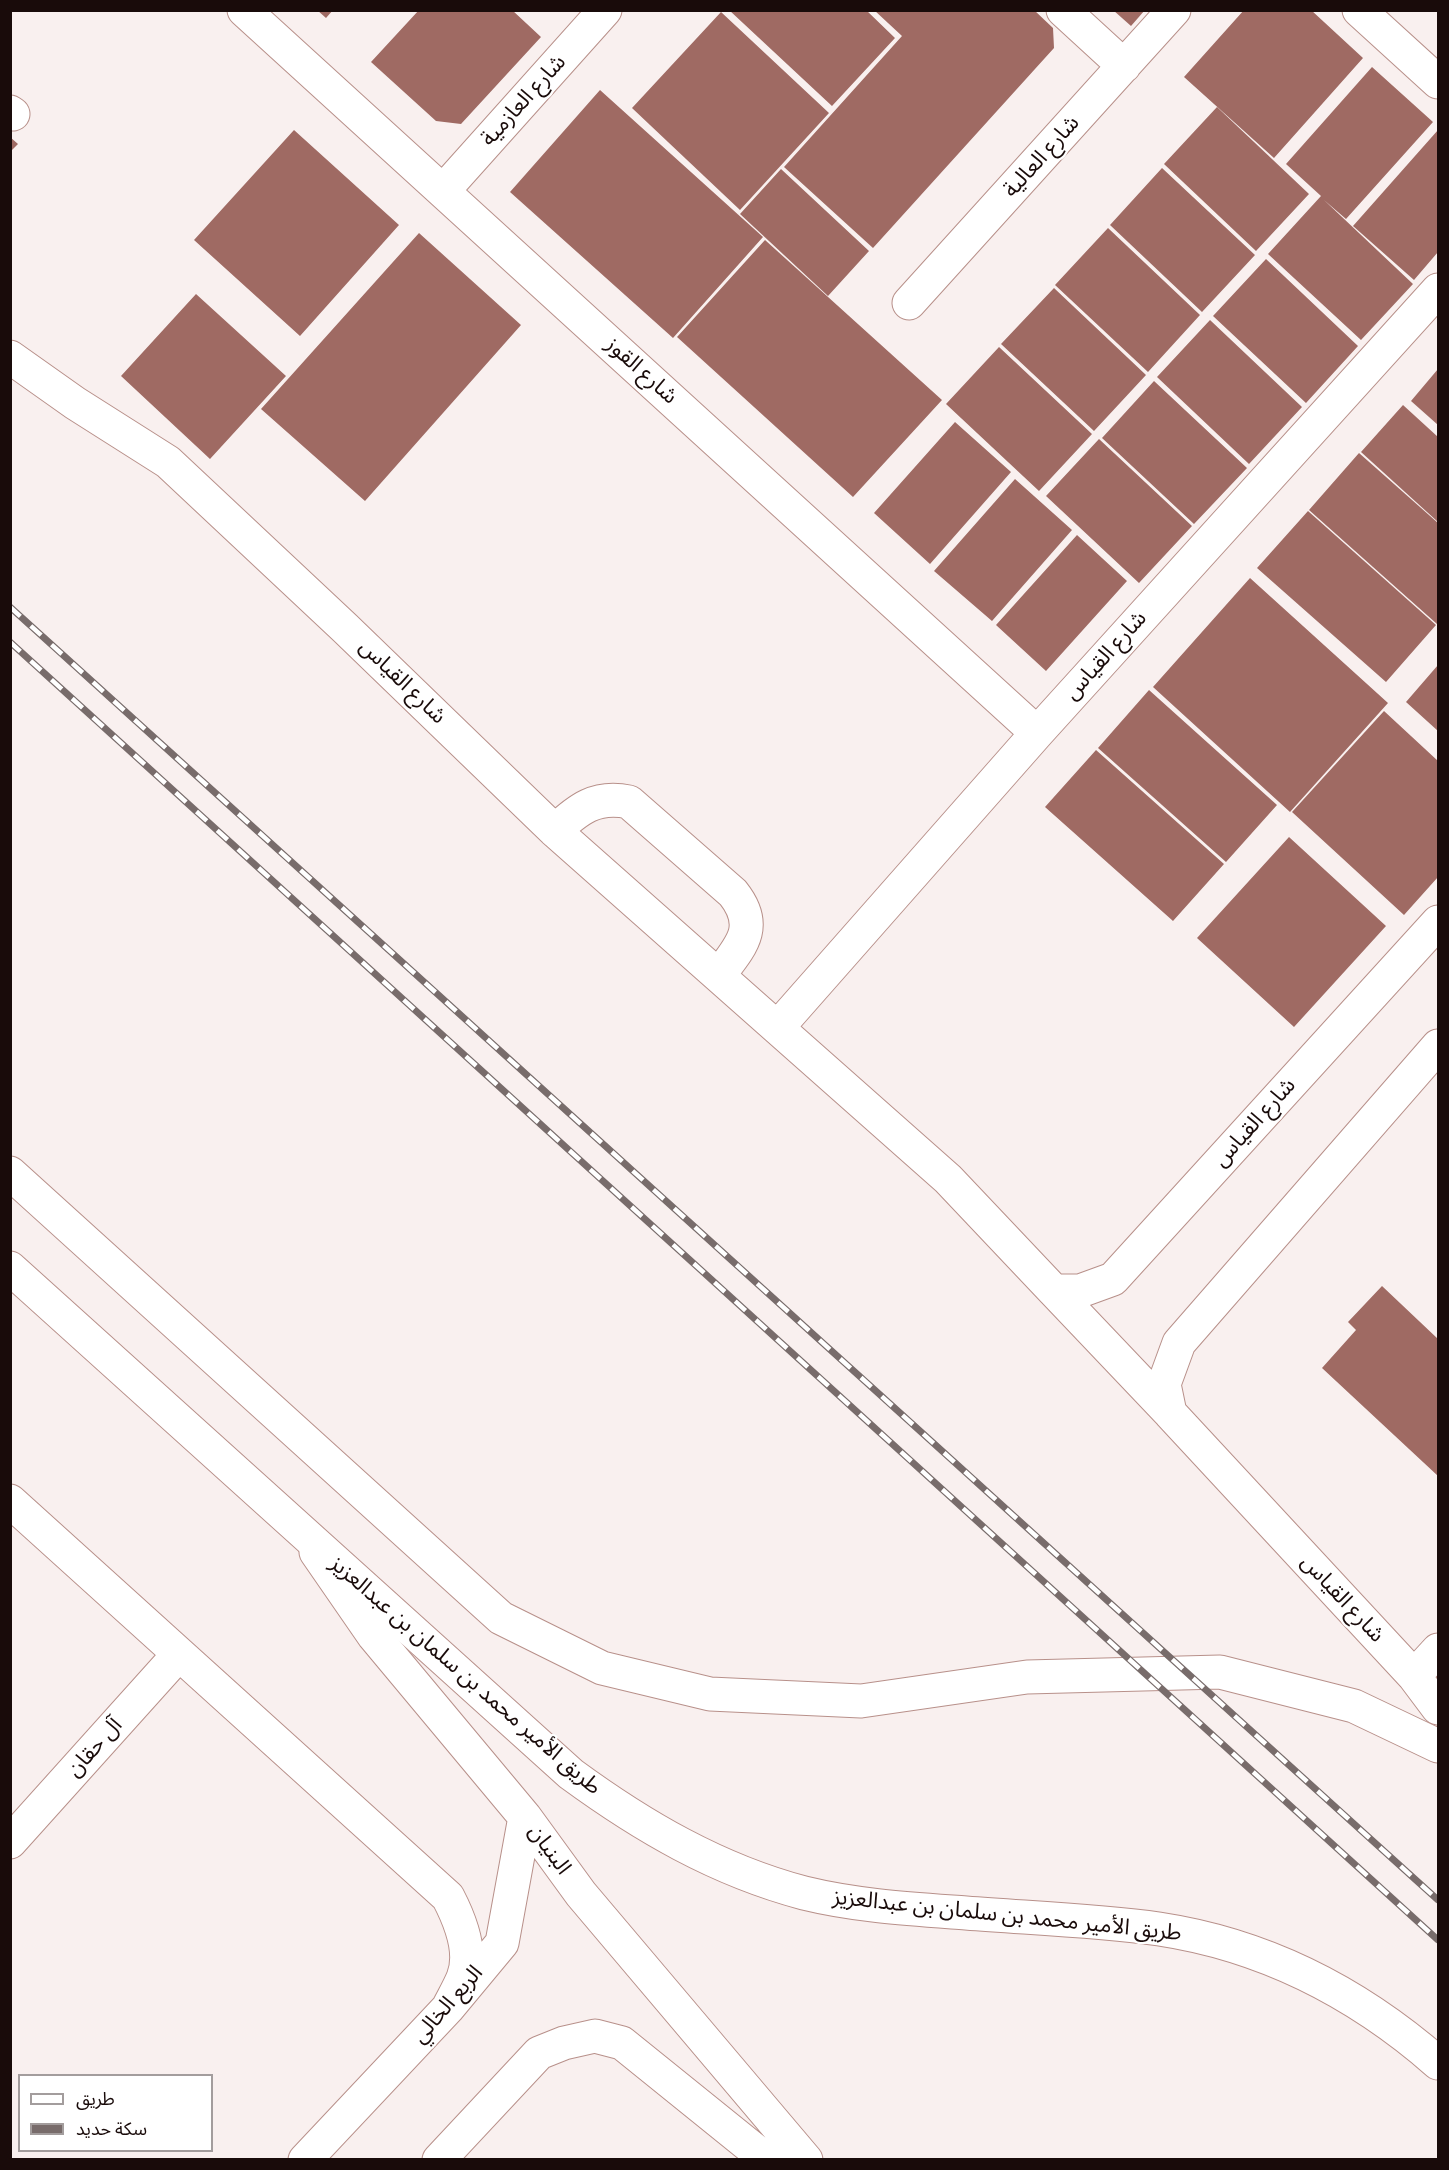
<!DOCTYPE html>
<html>
<head>
<meta charset="utf-8">
<style>
  body { margin:0 }
  #map { position:relative; width:1449px; height:2170px; overflow:hidden; background:#f9f0ef; font-family:Signika,"Noto Sans Arabic",sans-serif }
  canvas { display:block }
  .frame { position:absolute; inset:0; border:12px solid #190b0a; pointer-events:none }
  .legend { position:absolute; left:18px; top:2074px; width:195px; height:78px; box-sizing:border-box; background:#fff; border:2px solid #a39d9d; margin:0; padding:8px 10px; list-style:none; font-size:18px; color:#190b0a }
  .legend li { display:flex; align-items:center; gap:12px; height:30px }
  .legend b { width:30px; border:2px solid #a39d9d }
</style>
</head>
<body>
<div id="map">
<canvas width="1449" height="2170"></canvas>
<div class="frame"></div>
<ul class="legend">
<li><b style="height:8px;background:#fff"></b>طريق</li>
<li><b style="height:8px;background:#786c6b"></b>سكة حديد</li>
</ul>
</div>
<script>
const ctx = document.querySelector('canvas').getContext('2d');
ctx.lineJoin = 'round';
function fillPath(path, color) { ctx.fillStyle = color; ctx.fill(path, 'evenodd'); }
function strokePath(path, color, width, dash) { ctx.strokeStyle = color; ctx.lineWidth = width; ctx.lineCap = dash ? 'butt' : 'round'; ctx.setLineDash(dash || []); ctx.stroke(path); }
function drawText(font, color, halo, rows, align = 'center') {
  ctx.font = font + ' Signika,"Noto Sans Arabic",sans-serif'; ctx.lineWidth = 4.5; ctx.setLineDash([]); ctx.textBaseline = 'middle'; ctx.strokeStyle = halo; ctx.fillStyle = color; for (const [text, x, y, turn = 0] of rows) {
    ctx.save(); ctx.translate(x, y); ctx.rotate((+turn || 0) * Math.PI / 180); ctx.textAlign = isNaN(turn) ? turn : align; if (halo) ctx.strokeText(text, 0, 0); ctx.fillText(text, 0, 0); ctx.restore();
  }
}
fillPath(new Path2D(`
  M317,10H333L326,18Z
  M419,10H512L541,37L461,124L436,121L371,62Z
  M729,10H866L895,38L832,106Z
  M874,10H1034L1053,28L1054,48L873,248L784,167L902,36Z
  M1113,10H1145L1131,26Z
  M1244,10H1311L1363,58L1274,158L1184,77Z
  M721,12L829,113L740,210L632,108Z
  M1372,67L1433,122L1346,219L1324,200L1413,284L1361,340L1268,254L1321,196L1286,164Z
  M600,90L763,237L673,338L510,192Z
  M1217,107L1309,194L1256,251L1164,164Z
  M294,130L399,225L300,336L194,240Z
  M1438,130V252L1414,280L1353,226Z
  M10,137L18,144L10,152Z
  M1162,168L1255,255L1202,312L1110,225Z
  M781,169L869,251L828,296L740,214Z
  M1108,228L1200,315L1148,372L1055,285Z
  M419,233L521,325L365,501L261,409Z
  M765,240L942,400L853,497L677,337Z
  M1266,259L1358,346L1306,403L1213,316Z
  M1054,288L1146,375L1094,431L1001,344Z
  M196,294L286,376L210,459L121,376Z
  M1210,320L1302,407L1249,464L1157,377Z
  M999,347L1092,434L1039,491L946,404Z
  M1438,369V425L1411,401Z
  M1154,381L1247,468L1194,524L1102,438Z
  M1403,405L1438,437V522L1361,452Z
  M955,422L1011,472L930,564L874,513Z
  M1099,439L1192,526L1139,583L1046,496Z
  M1359,453L1438,523L1437,624L1309,510Z
  M1015,479L1072,530L992,621L934,571Z
  M1308,511L1436,625L1386,682L1257,568Z
  M1077,535L1127,581L1046,671L996,625Z
  M1250,578L1388,703L1290,812L1153,687Z
  M1438,665V731L1406,702Z
  M1149,690L1277,805L1226,862L1098,748Z
  M1384,711L1438,761V877L1404,915L1292,812Z
  M1096,750L1224,864L1173,921L1045,807Z
  M1289,837L1386,926L1294,1027L1197,938Z
  M1382,1286L1438,1339V1476L1322,1368L1356,1330L1348,1322Z`), '#9f6a63');
const minor = new Path2D(`
  M244,10L1037,733
  M1063,10L1124,66
  M1359,10L1438,82
  M10,112L13,114
  M443,191L605,10
  M909,303L1174,10
  M10,357L75,403L168,462L345,628L555,831L948,1179L1054,1291H1080L1113,1279L1438,922
  M555,831C578,809 596,795 629,802L733,893C760,927 741,946 719,975
  M778,1027L1037,733L1438,290
  M1438,1046L1179,1343L1164,1384L1170,1413L1414,1676L1438,1708
  M1054,1291L1170,1413
  M10,1501L448,1897C460,1920 473,1953 463,1978C459,1988 453,1998 448,2008
  M316,1552L374,1636L525,1817L581,1894L806,2160
  M1414,1676L1438,1650
  M10,1842L179,1654
  M305,2160L448,2008L502,1943L525,1817
  M439,2160L539,2053L564,2043L595,2036L622,2043L767,2160`);
const major = new Path2D(`
  M10,1173L501,1618L602,1668L710,1694L861,1701L1027,1677L1220,1672L1354,1706L1438,1746
  M10,1268L571,1774C642,1826 717,1870 804,1893C857,1906 911,1909 966,1913C1030,1918 1095,1920 1159,1929C1265,1945 1358,1993 1438,2063`);
strokePath(minor, '#b8908a', 35);
strokePath(major, '#b8908a', 35);
strokePath(minor, '#fff', 33);
strokePath(major, '#fff', 33);
const rail = new Path2D(`
  M10,607L1438,1900
  M10,642L1438,1940`);
strokePath(rail, '#786c6b', 7);
strokePath(rail, '#fff', 4.5, [14]);
drawText('22px', '#190b0a', '#fff', [
  ["شارع العازمية",524,101,-48],
  ["شارع العالية",1042,157,-48],
  ["شارع القوز",641,371,42],
  ["شارع القياس",1106,656,-48],
  ["شارع القياس",402,682,44],
  ["شارع القياس",1255,1123,-48],
  ["شارع القياس",1342,1599,47],
  ["طريق الأمير محمد بن سلمان بن عبدالعزيز",465,1676,41],
  ["آل حقان",95,1748,-48],
  ["البنيان",549,1850,54],
  ["طريق الأمير محمد بن سلمان بن عبدالعزيز",1007,1916,6],
  ["الربع الخالي",448,2005,-49]
]);
</script>
</body>
</html>
